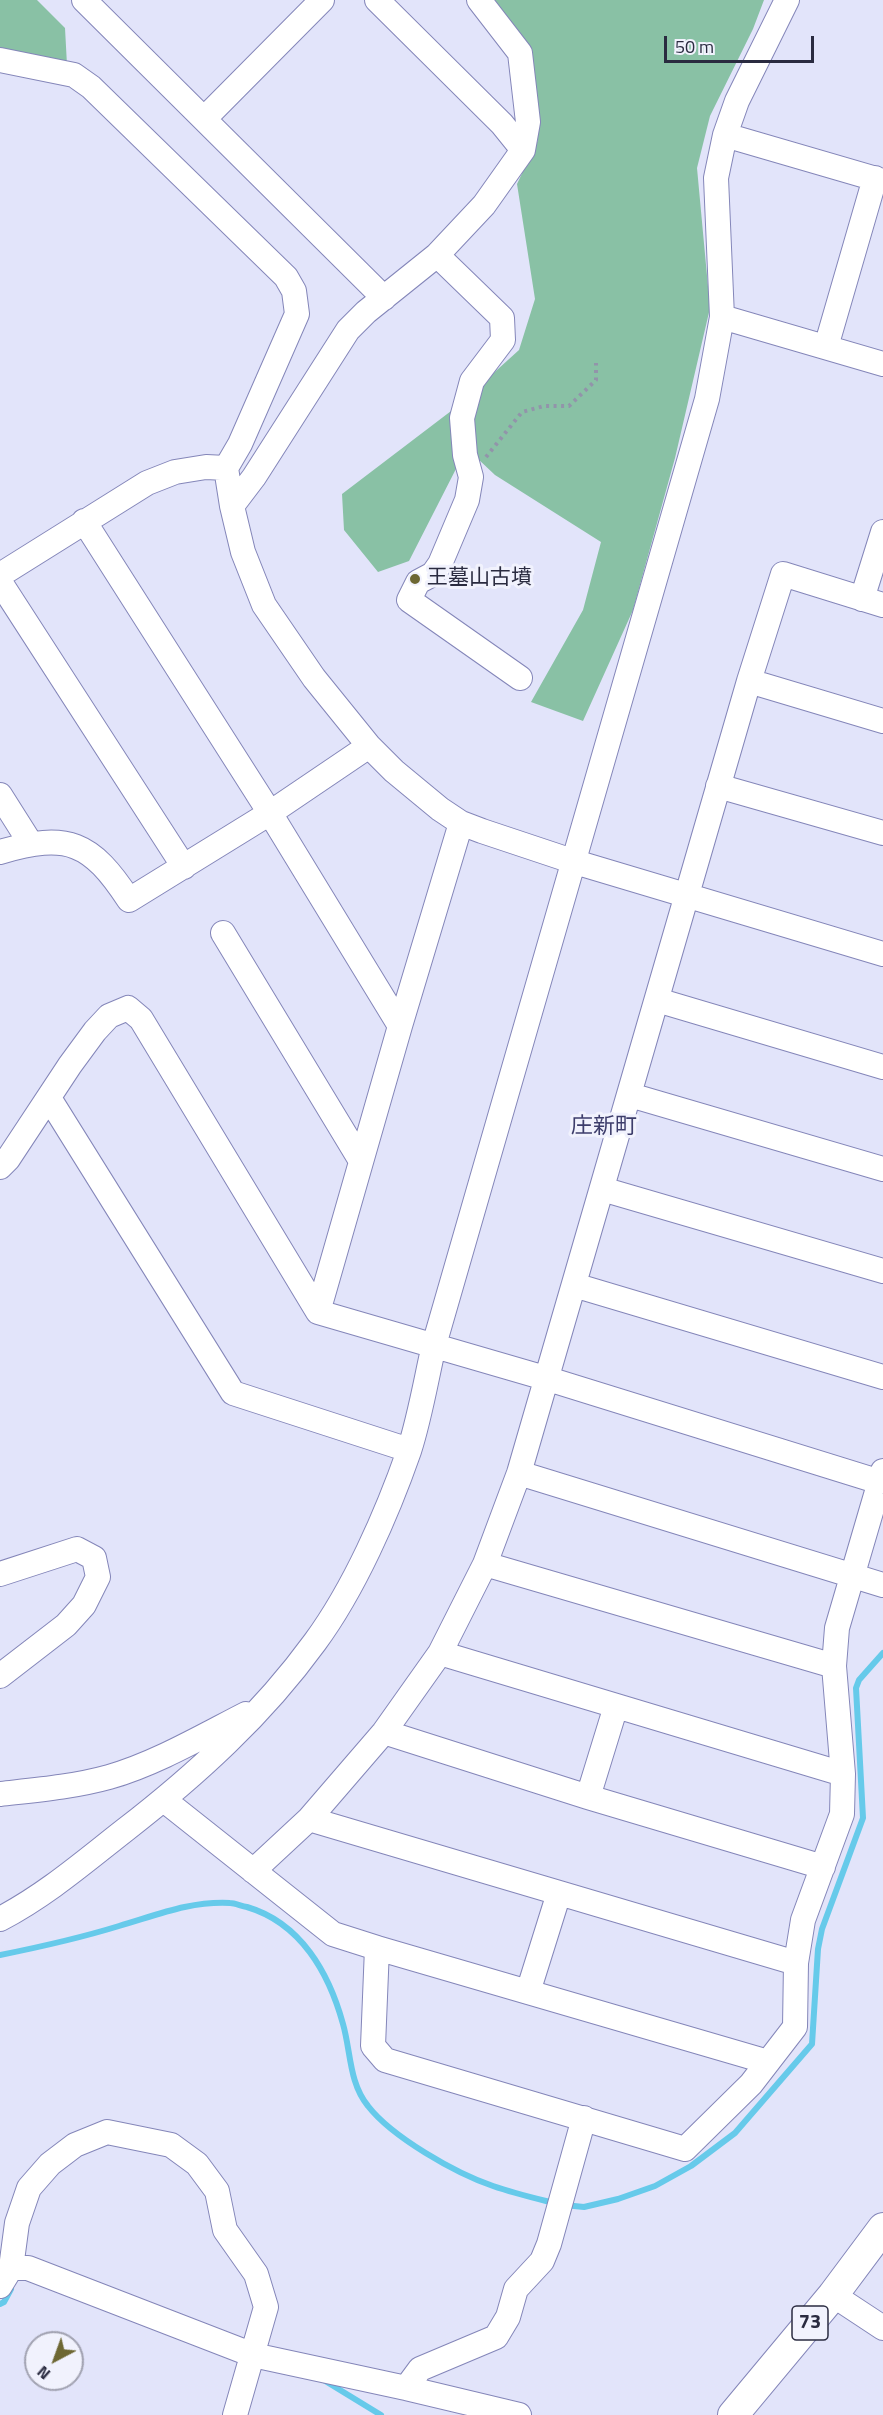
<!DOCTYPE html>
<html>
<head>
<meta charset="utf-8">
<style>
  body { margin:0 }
  #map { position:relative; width:883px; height:2415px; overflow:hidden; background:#e2e4fa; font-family:"Titillium Web",sans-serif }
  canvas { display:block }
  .north { position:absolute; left:24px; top:2331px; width:60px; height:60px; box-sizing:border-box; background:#f1f2fd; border:2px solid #a1a2b1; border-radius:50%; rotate:221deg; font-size:16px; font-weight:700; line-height:24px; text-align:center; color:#2a2b40 }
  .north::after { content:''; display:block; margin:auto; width:21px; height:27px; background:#6d6733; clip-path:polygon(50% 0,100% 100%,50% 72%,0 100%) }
  .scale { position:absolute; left:664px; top:36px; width:150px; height:27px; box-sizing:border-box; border:3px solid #2a2b40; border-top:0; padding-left:8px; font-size:18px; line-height:21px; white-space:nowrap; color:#2a2b40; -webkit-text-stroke:4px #f1f2fd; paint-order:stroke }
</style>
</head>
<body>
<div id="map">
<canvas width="883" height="2415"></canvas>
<div class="north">N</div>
<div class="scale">50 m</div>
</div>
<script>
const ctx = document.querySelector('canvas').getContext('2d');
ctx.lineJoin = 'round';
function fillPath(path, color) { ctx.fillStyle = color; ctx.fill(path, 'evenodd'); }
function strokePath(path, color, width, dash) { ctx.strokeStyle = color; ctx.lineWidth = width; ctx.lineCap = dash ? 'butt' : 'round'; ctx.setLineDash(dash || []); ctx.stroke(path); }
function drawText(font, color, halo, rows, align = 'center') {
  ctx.font = font + ' "Titillium Web","Noto Sans JP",sans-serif'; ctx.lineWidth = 6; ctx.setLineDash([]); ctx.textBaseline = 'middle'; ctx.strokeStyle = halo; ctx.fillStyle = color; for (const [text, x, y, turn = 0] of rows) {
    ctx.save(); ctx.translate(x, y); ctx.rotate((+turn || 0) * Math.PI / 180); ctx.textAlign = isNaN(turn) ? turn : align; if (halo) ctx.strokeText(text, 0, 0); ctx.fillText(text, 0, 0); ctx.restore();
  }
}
fillPath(new Path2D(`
  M0,0H37L65,28L67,65L0,52Z
  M489,0H764L753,29L710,116L697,168L710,308L675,458L633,610L583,721L531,702L583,610L601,542L495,475L477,458L459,463L409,561L378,572L344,530L342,494L455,408L519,350L535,299L517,184L538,140L528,58Z`), '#89c1a5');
strokePath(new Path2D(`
  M0,1955C40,1947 80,1938 119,1926C157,1915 190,1901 230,1903C235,1903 241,1906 247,1907C301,1923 329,1973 343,2024C351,2052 349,2083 368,2106C392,2137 455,2173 493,2186C513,2193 534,2198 554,2203
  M564,2205L584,2207L618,2199L655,2186L691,2166L735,2133L812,2044L818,1949L822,1929L863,1818L856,1688L859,1680L883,1653
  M0,2304L4,2302L11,2289
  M322,2379L381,2415`), '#66caea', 6);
const minor = new Path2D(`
  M84,0L384,298
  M377,0L502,124L523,150
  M0,60L74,75L91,87L286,277L294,291L297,314L240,444L226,468L232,506L243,552L264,605L314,678L369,746L394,771L440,809L461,823L482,831L575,862L883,954
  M205,118L322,0
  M725,135L883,181
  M437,255L502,318L503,340L472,381L462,418L465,455L471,477L467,500L440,564L433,574L418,582L409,600L520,678
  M722,317L883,364
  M826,347L875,178
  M232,506L254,477L348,330L366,312L437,255L484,205L523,150L528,122L520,53L479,0
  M84,521L270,813L400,1026
  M0,575L147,483L175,472L206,467L226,468
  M0,582L184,867
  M862,599L883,532
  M749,681L883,721
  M718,786L883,833
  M0,795L31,844
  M0,852C68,832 91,842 129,900L270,813L369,746
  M223,933L361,1161
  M657,1000L883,1067
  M630,1095L883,1169
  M49,1098L233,1393L409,1450
  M0,1167L8,1159L70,1065L95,1031L109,1016L128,1008L141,1019L318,1312L545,1378L880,1482
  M602,1189L883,1271
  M574,1285L883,1377
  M318,1312L400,1026L461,823
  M519,1473L883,1585
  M485,1564L834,1666
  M0,1574L77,1549L94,1558L98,1577L84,1605L66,1625L0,1676
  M440,1653L843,1774
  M384,1732L588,1797L823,1867
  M0,1794C36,1790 73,1787 109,1777C155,1764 203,1736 246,1714
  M588,1797L616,1706
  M164,1800L333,1934L377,1948L373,2046L385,2060L685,2149L751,2084L795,2027L796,1963L803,1920L842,1814L843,1774L834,1666L837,1628L883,1471
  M309,1819L796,1963
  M253,1871L309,1819L384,1732L440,1653L485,1564L519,1473L749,681L783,574L883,605
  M0,1919C46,1895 84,1862 125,1830C196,1775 262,1715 315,1642C354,1589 387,1514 409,1451C420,1417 426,1380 434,1345L707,399L722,317L716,178L725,135L737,101L787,0
  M377,1948L768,2062
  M528,1992L559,1893
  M11,2268H28L253,2355L406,2388L519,2415
  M0,2286L11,2268L17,2223L29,2188L50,2164L75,2145L107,2132L171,2145L197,2164L217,2191L225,2230L256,2274L266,2307L235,2415
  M833,2295L883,2328
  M406,2388L420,2369L496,2337L508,2317L516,2289L542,2261L549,2244L584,2118`);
const major = new Path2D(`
  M733,2415L833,2295L883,2228`);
strokePath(minor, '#8486b9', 26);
strokePath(major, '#8486b9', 32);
strokePath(new Path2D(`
  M486,457L522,412L544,406H569L596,380V363`), '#9294aa', 4, [3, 4.5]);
strokePath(minor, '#fff', 24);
strokePath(major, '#fff', 30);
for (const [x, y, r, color] of [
  [415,579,6,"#6d6733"]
]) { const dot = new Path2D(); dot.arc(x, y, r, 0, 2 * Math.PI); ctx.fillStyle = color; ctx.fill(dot); strokePath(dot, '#f1f2fd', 2); }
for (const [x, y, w] of [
  [810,2323,36]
]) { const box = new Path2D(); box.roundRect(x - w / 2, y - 17, w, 34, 4.5); ctx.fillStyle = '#f1f2fd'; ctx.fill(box); strokePath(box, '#2a2b40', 1.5); }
drawText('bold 20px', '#2a2b40', null, [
  ["73",810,2323]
]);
drawText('21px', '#2a2b40', '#f1f2fd', [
  ["王墓山古墳",427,579]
], 'left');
drawText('22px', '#3d3d6b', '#f1f2fd', [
  ["庄新町",604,1128]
]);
</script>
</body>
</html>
